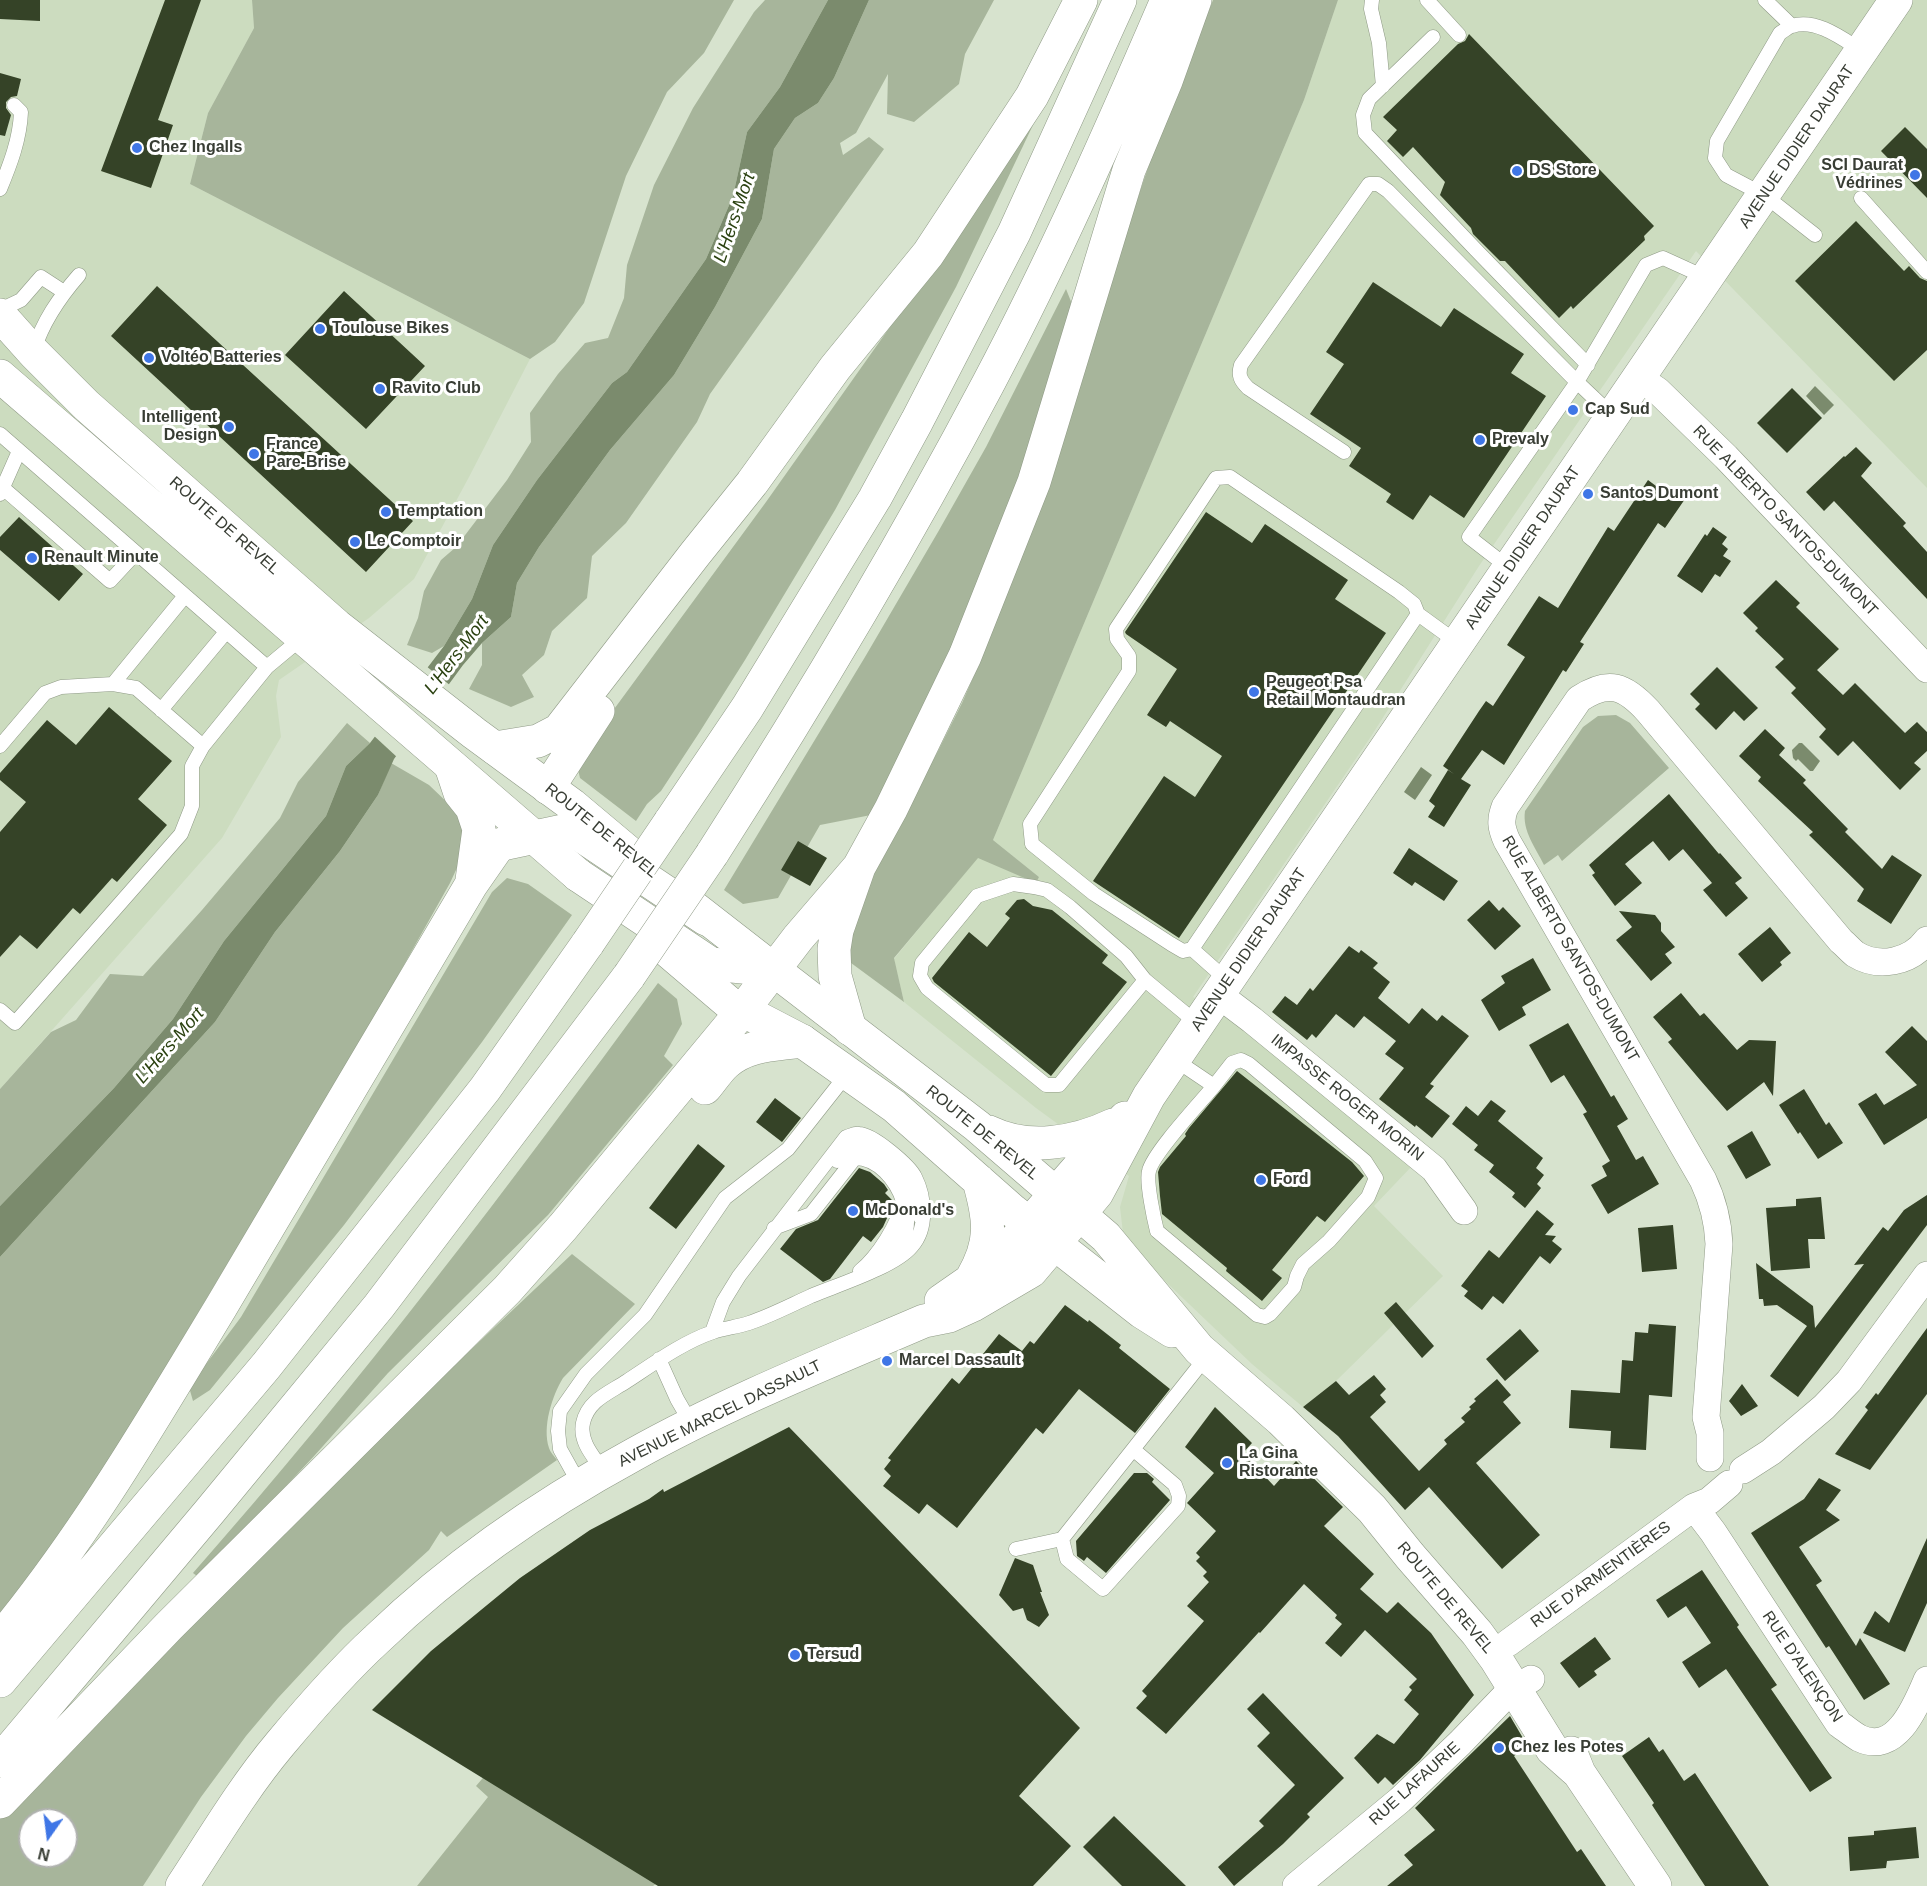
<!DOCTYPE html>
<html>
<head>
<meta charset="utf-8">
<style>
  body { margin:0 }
  #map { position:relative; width:1927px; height:1886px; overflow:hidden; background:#d7e3ce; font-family:Arial,sans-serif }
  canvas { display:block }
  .north { position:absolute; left:18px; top:1808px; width:60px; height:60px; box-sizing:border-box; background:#fff; border:2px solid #afb1ae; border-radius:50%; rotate:194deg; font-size:16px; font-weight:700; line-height:24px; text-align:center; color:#383d34 }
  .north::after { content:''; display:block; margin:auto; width:21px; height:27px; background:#3f76e6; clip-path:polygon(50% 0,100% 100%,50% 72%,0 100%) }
</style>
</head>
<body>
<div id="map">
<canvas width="1927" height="1886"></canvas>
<div class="north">N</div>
</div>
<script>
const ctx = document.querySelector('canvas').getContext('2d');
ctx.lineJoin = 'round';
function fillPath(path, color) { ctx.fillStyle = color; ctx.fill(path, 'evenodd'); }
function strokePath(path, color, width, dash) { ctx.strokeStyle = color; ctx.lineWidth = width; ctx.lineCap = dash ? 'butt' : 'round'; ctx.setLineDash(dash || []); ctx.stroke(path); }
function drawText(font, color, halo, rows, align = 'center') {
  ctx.font = font + ' Arial,sans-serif'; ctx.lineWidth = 6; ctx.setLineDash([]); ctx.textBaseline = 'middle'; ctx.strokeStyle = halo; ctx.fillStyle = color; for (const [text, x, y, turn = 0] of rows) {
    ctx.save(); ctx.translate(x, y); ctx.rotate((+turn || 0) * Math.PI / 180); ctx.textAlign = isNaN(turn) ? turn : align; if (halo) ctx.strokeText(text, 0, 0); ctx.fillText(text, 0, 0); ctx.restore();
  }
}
fillPath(new Path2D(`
  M0,0H252L254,28L208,113L190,184L530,359L469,477L414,579L369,618L279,680L276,696L281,737L222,838L0,1089Z
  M1338,0H1927V488L1696,251L1479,566L1370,738L1193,997L1232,1021L1412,1166L1374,1206L1443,1276L1336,1381L1303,1407L1252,1364L1124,1242L1120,1207L1129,1176L1036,1108L904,1002L894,959L978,857L1035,882L1039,877L993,840L1304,100Z`), '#ccdcbf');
fillPath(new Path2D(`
  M252,0H734L704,53L667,92L626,176L584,303L555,342L530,359L190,184L208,113L254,28Z
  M765,0H828L780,87L747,132L733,196L706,259L627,372L612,383L537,480L493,545L472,599L444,646L432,653L407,645L418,618L424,591L441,560L456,547L507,480L531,442L530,413L558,374L585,343L608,338L624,298L627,265L654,185L693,108L754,12Z
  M869,0H994L965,54L959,84L914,122L887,114L888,74L856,133L840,143L843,155L869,137L884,149L710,394L697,422L626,523L592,556L587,598L552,631L544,655L522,675L534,697L511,707L469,689L482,665V643L511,617L517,583L539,547L610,450L674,375L715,307L762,219L774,149L795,118L818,103L834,78Z
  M1213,0H1338L1304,100L993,840L1039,877L1036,883L978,858L894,958L904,1002L847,960V943L876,868L938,751L962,703L982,657L1152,156Z
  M1033,125L956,287L835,510L745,660L699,733L661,791L647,804L636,821L580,778L576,761L766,502Z
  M1066,289L1074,309C1048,395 1022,480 989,564C954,649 911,732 871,815L820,825L778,898L743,904L724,890L865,657L938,532L986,447Z
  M1616,715L1630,723L1669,768L1562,861L1558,855L1544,865C1536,848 1522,831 1525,811L1583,727L1598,716Z
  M347,723L370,743L346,766L326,816L224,941L173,1019L114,1088L0,1206V1089L51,1032L76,1020L110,974L143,976L202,910L280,818L298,782Z
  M391,763L429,785L452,807L460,818L464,830L462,857L450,883L373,1020L125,1435L64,1531L0,1614V1257L215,1022L275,932L340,851L378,795Z
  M507,878L528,884L572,915L482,1042L344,1225L210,1390L193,1401L189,1387L241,1317L492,892Z
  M658,983L677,999L682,1024L664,1056L673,1065L548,1215L388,1373L315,1455L244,1531L197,1576L193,1573C359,1385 510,1185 658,983Z
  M572,1254L635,1304L563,1378C552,1396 542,1427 549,1448C550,1452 554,1456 557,1460L447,1537L441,1531L429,1550L343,1628L278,1698L246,1736L201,1797L143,1886H0V1817L425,1393ZM30,1820H66V1856H30Z
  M517,1738L658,1886L656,1884L653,1886H417L488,1797L476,1786Z`), '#a7b59b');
fillPath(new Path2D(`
  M828,0H869L834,78L818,103L795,118L774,149L762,219L715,307L674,375L610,450L539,547L517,583L511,617L482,643L463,665L394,759L378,795L340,851L275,932L215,1022L0,1257V1206L114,1088L173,1019L224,941L326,816L346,766L370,743L444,646L472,599L493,545L537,480L612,383L627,372L706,259L733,196L747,132L780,87Z
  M1815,386L1834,405L1824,415L1806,396Z
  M1799,743H1802L1820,761L1813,771H1810L1798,759L1796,761L1793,758L1792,750Z
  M1421,767L1432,775L1415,800L1404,792Z`), '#7b8b6d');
fillPath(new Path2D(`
  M426,666L451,686L398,758L372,734Z`), '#d7e3ce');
fillPath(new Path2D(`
  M0,0H40V21L0,19Z
  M165,0H201L158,120L173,125L151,188L101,171Z
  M1469,34L1654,226L1644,236L1645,240L1573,309L1571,306L1559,318L1505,261H1500L1473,234L1471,228L1440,195L1445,182L1413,147L1403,157L1387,141L1397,130L1383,117L1458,44L1465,41Z
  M0,73L21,79L17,96L11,97L6,102V108L11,115L5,136L0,135Z
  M1905,127L1927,149V198L1881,151Z
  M1856,221L1904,271L1909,266L1920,278L1927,281V350L1894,381L1795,281Z
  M1373,282L1441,327L1454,308L1524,354L1511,373L1546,396L1464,518L1430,495L1413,520L1386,502L1391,494L1349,466L1361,448L1310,414L1344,364L1326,352Z
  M157,286L413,521L366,572L111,336Z
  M344,291L425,366L366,429L285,355Z
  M1792,388L1822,418L1787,453L1757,423Z
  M1856,447L1872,463L1861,476L1906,523L1903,526L1927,552V599L1834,501L1824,511L1806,492L1844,456L1845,457Z
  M1648,480L1656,486L1658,484L1664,488L1665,485L1685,499L1665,528L1658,523L1580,642L1584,644L1566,672L1563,670L1504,765L1482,750L1461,779L1471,785L1444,827L1428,817L1435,806L1429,801L1448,770L1454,774L1443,766L1479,711L1486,701L1493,706L1525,657L1507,645L1539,596L1558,608L1608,527L1614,531Z
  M1206,512L1252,543L1265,524L1348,580L1335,599L1386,633L1179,938L1093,881L1164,776L1195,797L1222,756L1170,721L1166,727L1147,715L1177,669L1126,634L1125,632Z
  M19,517L83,574L59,601L0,550V537Z
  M1713,527L1727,537L1722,544L1728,549L1723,556L1731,561L1720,577L1715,574L1702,593L1677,576L1705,534L1707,536Z
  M1776,580L1800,603L1796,607L1839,649L1817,670L1843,695L1855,683L1905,733L1917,722L1927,732V751L1914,763L1921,769L1900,790L1853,741L1838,756L1819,737L1826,729L1791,693L1796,688L1775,667L1784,659L1755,631L1758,628L1743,613Z
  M1717,667L1758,708L1744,721L1734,711L1716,730L1695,709L1700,704L1690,694Z
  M109,707L172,761L138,799L167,825L117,882L112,878L80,914L73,908L37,949L20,935L0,957V832L26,802L0,780V773L47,720L76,745Z
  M1765,729L1785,748L1779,755L1806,780L1803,783L1848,829L1845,832L1882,869L1892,855L1922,875L1891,924L1857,901L1864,889L1809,835L1813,832L1758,781L1761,777L1739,756Z
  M1669,794L1719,854L1720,853L1742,878L1735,883L1748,898L1726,917L1703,890L1712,883L1683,849L1669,861L1653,841L1625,864L1642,883L1615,906L1592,875L1595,873L1589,865Z
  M798,841L827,858L810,886L781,870Z
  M1409,848L1458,881L1444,901L1415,882L1412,886L1393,873Z
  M1024,899L1033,906L1052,910L1108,955L1102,963L1127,982L1051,1076L934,982L932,978L969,932L987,947L1010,918L1005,914L1017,900Z
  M1489,900L1499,911L1503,907L1521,926L1495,950L1467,920Z
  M1619,911L1655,915L1661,923V931L1675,947L1665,954L1672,963L1651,981L1616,940L1632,927Z
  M1770,927L1791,953L1780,962L1782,965L1762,982L1738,954Z
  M1349,946L1359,953L1361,950L1378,963L1373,968L1390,982L1378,998L1409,1024L1422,1008L1437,1021L1442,1015L1469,1036L1430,1084L1434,1086L1425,1097L1450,1116L1432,1138L1416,1125L1415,1127L1379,1099L1404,1068L1385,1054L1396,1041L1364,1016L1354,1028L1336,1014L1316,1038L1312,1034L1307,1040L1272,1012L1285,996L1297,1005L1310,988L1313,991Z
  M1533,958L1551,990L1522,1007L1526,1015L1499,1031L1481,1000L1505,983L1501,976Z
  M1681,993L1700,1016L1704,1013L1737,1050L1749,1040L1776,1041L1773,1096L1764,1082L1727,1111L1701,1081L1668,1042L1672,1039L1653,1017Z
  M1568,1023L1611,1097L1614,1095L1628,1119L1617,1126L1636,1160L1643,1156L1659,1184L1608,1214L1591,1185L1607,1176L1602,1166L1610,1161L1583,1114L1587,1112L1564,1075L1551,1083L1529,1045Z
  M1912,1026L1927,1041V1118L1884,1145L1858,1104L1876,1093L1884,1105L1917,1085L1885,1052Z
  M1237,1071L1352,1162L1364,1176L1325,1222L1317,1216L1272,1270L1282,1278L1262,1301L1226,1271L1227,1268L1162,1214L1160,1196L1158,1172L1160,1167L1186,1136L1185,1134L1189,1128Z
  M1804,1089L1826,1125L1829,1122L1843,1143L1818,1159L1800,1132L1798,1134L1779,1105Z
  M775,1098L801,1118L782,1142L756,1122Z
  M1491,1100L1506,1111L1498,1121L1543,1158L1536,1168L1544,1175L1537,1184L1541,1188L1525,1208L1512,1197L1515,1193L1489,1172L1494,1165L1474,1150L1478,1145L1452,1124L1466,1106L1478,1116Z
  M1752,1131L1771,1165L1746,1179L1727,1146Z
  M698,1144L725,1166L676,1229L649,1208Z
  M859,1168L870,1172L884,1184L888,1190L885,1193L894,1202L892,1207L883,1227L871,1242L863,1236L830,1279L823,1282L780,1249L796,1229L818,1220Z
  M1927,1195V1225L1798,1397L1770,1376L1807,1326L1777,1305L1764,1306L1763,1299H1759L1756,1263L1813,1306L1815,1328L1864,1264L1854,1265L1883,1227L1888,1231L1904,1210Z
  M1821,1197L1825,1239H1808L1810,1268L1771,1271L1766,1208L1796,1206V1199Z
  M1537,1210L1554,1224L1545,1235L1556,1236L1552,1241L1562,1249L1550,1264L1540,1256L1503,1304L1493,1296L1482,1310L1464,1296L1468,1291L1461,1286L1489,1250L1499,1258Z
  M1673,1225L1677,1269L1642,1272L1638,1228Z
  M1396,1302L1434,1346L1422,1358L1384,1313Z
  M1065,1305L1088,1322L1089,1320L1121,1345L1119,1348L1170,1389L1135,1433L1079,1389L1043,1434L1036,1428L957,1528L927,1504L919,1514L883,1486L891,1476L884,1469L891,1460L888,1458L952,1378L959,1384L999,1334L1022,1351L1030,1341L1034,1344Z
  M1649,1324L1676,1326L1672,1397L1649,1395L1646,1450L1610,1448L1611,1431L1569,1428L1571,1390L1620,1393L1622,1360L1633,1361L1635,1332L1648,1333Z
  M1927,1328V1394L1870,1470L1835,1454L1868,1410L1865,1407L1876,1393L1878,1395Z
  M1520,1329L1539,1351L1505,1381L1486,1359Z
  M1374,1375L1386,1389L1380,1395L1386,1402L1370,1417L1419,1471L1447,1444L1444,1440L1465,1422L1461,1418L1471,1409L1469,1407L1476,1401L1474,1399L1497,1379L1511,1395L1503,1402L1521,1423L1476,1463L1540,1535L1502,1569L1429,1487L1405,1510L1338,1436L1303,1407L1336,1381L1349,1395Z
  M1742,1384L1758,1406L1741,1416L1729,1401Z
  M1215,1407L1252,1443L1243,1453L1274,1486L1296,1461L1343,1507L1324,1526L1374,1574L1360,1589L1387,1613L1398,1602L1431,1633L1474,1695L1420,1760L1393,1785L1385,1777L1378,1784L1354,1758L1377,1734L1394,1744L1419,1714L1404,1700L1412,1690L1409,1687L1417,1679L1365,1630L1341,1657L1325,1643L1342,1624L1335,1618L1337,1615L1304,1584L1260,1633L1259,1632L1166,1734L1136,1708L1147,1696L1142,1691L1204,1621L1187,1606L1209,1582L1203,1576L1207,1572L1196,1561L1200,1557L1196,1553L1216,1531L1187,1503L1214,1473L1185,1447Z
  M789,1427L1080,1728L1019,1796L1071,1846L1033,1886H658L372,1710L431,1651L520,1578L590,1530L649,1499L663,1489L664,1492Z
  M1134,1473H1147L1154,1479L1152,1482L1170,1500L1106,1573L1087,1557L1084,1561L1077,1556L1076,1541Z
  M1819,1478L1841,1490L1826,1510L1840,1520L1799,1547L1822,1581L1816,1585L1856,1646L1860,1638L1890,1684L1864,1700L1829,1646L1826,1648L1751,1533L1804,1499Z
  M1927,1538V1603L1905,1652L1863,1633L1875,1611L1889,1623Z
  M1015,1558L1033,1565L1042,1592H1040L1049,1615L1039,1627L1027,1620L1023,1608L1013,1611L999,1595Z
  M1702,1570L1739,1625L1737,1627L1777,1685L1771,1689L1832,1778L1810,1792L1726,1669L1699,1688L1682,1662L1711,1643L1686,1606L1668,1618L1656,1600Z
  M1595,1637L1611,1659L1594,1671L1597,1675L1579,1688L1560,1663Z
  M1263,1693L1344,1778L1307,1814L1310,1817L1283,1844L1234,1886L1218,1867L1264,1826L1259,1821L1295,1785L1257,1746L1270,1733L1247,1709Z
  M1510,1716L1527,1745L1514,1756L1577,1852L1581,1849L1606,1886H1387L1413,1865L1404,1855L1435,1830L1415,1808Z
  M1649,1737L1659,1752L1663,1749L1684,1781L1695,1773L1769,1886H1705L1652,1805L1654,1803L1622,1756Z
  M1114,1816L1186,1886H1122L1083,1847Z
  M1916,1827L1919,1858L1887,1861L1886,1868L1850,1871L1848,1837L1874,1835V1831Z`), '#354327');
const lane = new Path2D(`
  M1372,0L1371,9L1379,43L1383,86
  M1427,0L1459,35
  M1765,0L1792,26
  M1433,37L1369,99L1363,115L1365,133L1476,250L1588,365
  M0,189C10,165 20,139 21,112L14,105
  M1861,198L1927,272
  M1815,235L1764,195L1726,175L1715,158L1717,141L1780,33C1784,31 1788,27 1792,26C1816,18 1843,39 1862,51
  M0,310L21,300L41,277L64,292
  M34,350C43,321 59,298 79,275
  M0,434L267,667L303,637
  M1344,452L1248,388C1240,380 1238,375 1241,365L1369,184H1378L1388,191L1577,382L1646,265L1663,258L1707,278
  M3,488L110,581L135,554
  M0,494L19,451
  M1509,568L1469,537L1577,382L1613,416
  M113,684L184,597
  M161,710L226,632
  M0,746L45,693L61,687L113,684L136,688L203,746
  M1192,949L1183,951L1171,944L1094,894L1032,844L1030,824L1129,671V656L1117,639L1116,629L1216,478L1230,477L1399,592L1414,604L1418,614
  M1145,980L1059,1085H1046L927,988L920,976L922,963L977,896L1013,884L1034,887L1047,890L1070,907L1126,956L1145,980L1198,1024
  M1228,981L1192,949L1418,614L1458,643
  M0,1010L15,1023L181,834L192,806V766L203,746L267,667
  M1174,1059L1214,1086C1200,1103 1153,1153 1149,1171C1146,1182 1154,1219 1157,1231L1257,1315L1265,1317L1270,1314L1294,1287L1297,1276L1303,1264L1329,1241L1368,1197L1376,1178L1365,1161L1249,1064L1241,1060L1232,1063L1214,1086
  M837,1161L851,1146H866L889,1162L901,1174L910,1188L920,1217
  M774,1228L811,1214L855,1158C878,1158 896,1180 903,1201C898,1225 878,1256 860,1271
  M876,1258C903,1242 914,1233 903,1201
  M659,1359L677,1399L692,1425
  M604,1472C594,1457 579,1442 583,1423C588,1400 609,1393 627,1381C653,1364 683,1342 713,1332C725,1328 737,1327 749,1323C770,1316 791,1305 811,1296C837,1285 895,1267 912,1246C928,1228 925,1197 915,1177C910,1166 873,1134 859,1134C855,1133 850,1136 846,1137L739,1276L723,1302L712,1332
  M580,1485L560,1449L558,1431L560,1411L586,1374L645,1315L725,1198L788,1149L840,1083L846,1072
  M1062,1539L1067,1559L1103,1589L1178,1506L1179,1496L1175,1485L1134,1450
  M1016,1549L1062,1539L1207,1356`);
const street = new Path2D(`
  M1639,378L1658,391L1726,457L1927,669
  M1219,995L1252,1020L1434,1169L1464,1211
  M1710,1458V1433L1706,1417L1719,1244C1718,1220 1713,1201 1703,1180L1507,841C1501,828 1500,820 1505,807L1579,699C1609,679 1625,686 1648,711L1841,941C1846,945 1850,950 1855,954C1879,969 1911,962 1927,940
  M1743,1470L1771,1452L1824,1407L1849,1381L1927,1275
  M1694,1507L1713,1532L1839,1724C1845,1728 1852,1734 1859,1738C1896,1756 1916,1706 1927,1680
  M1508,1643L1694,1507L1709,1501L1729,1484
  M1296,1886L1400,1800L1460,1743L1509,1692L1531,1679`);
const secondary = new Path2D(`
  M655,940L729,1003L802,1041L894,1106L1013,1211L1142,1312L1172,1331
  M774,970L977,1126L1106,1237L1199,1349L1281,1420L1372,1509L1410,1556L1477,1633L1496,1659L1552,1749L1579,1773
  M989,1132C1028,1151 1075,1143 1113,1125
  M972,1278C993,1242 990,1220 979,1181
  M941,1301L987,1269L1010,1246L1086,1159L1125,1118
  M1571,1753L1579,1773L1655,1886
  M182,1886C213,1839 243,1788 280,1744C310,1708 342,1671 377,1639C453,1566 541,1505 633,1455C726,1403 826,1363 924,1321L949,1316L973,1305L1031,1271L1097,1193L1149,1096L1896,0`);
const primary = new Path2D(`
  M0,315L34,353L86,405L337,626L474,733L572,805L634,857
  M0,376L578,875
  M684,900L774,970`);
const highway = new Path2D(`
  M495,748L538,741L559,730L695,554L752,483L835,368L928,254L1032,96L1081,0
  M451,766L460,793L472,808L479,829L472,880
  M548,788L598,711
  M670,822L747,708L875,498L917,421L1014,233L1120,0
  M712,854C810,701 903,545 988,384C1054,259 1111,130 1167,0
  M578,875L711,964L774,970
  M850,1029L835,976L834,949L837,930L859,867L891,809L965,656L1034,482L1129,170L1166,81L1195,0
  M705,1088C712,1080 718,1070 726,1063C748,1044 775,1045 802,1041
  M0,1639C85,1536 152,1421 221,1307C305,1167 388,1026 471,885L496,849L502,844L568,830L576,832L706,919
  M0,1681L266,1366L485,1089L588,943
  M0,1761L210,1511L379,1306L629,976
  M0,1802L169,1626L507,1290L563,1227L743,1010L798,938L859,867`);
strokePath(lane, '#8f9a86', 15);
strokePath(street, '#8f9a86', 28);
strokePath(secondary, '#8f9a86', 34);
strokePath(primary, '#8f9a86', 34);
strokePath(highway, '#8f9a86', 34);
strokePath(lane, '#fff', 14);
strokePath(street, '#fff', 27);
strokePath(secondary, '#fff', 33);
strokePath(primary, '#fff', 33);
strokePath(highway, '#fff', 33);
const highwayBridge = new Path2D(`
  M588,943L670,822
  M629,976L712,854`);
strokePath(highwayBridge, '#8f9a86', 34, []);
strokePath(highwayBridge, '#fff', 33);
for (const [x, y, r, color] of [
  [137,148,6,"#3f76e6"],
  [1517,171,6,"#3f76e6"],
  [1915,175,6,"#3f76e6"],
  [320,329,6,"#3f76e6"],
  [149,358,6,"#3f76e6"],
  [380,389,6,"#3f76e6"],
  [1573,410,6,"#3f76e6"],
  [229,427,6,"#3f76e6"],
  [1480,440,6,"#3f76e6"],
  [254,454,6,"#3f76e6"],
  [1588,494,6,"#3f76e6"],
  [386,512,6,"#3f76e6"],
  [355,542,6,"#3f76e6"],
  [32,558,6,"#3f76e6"],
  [1254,692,6,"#3f76e6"],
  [1261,1180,6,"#3f76e6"],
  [853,1211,6,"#3f76e6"],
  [887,1361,6,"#3f76e6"],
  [1227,1463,6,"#3f76e6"],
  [795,1655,6,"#3f76e6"],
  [1499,1748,6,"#3f76e6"]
]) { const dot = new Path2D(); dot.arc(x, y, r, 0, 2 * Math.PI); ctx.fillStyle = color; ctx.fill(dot); strokePath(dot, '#fff', 2); }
drawText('16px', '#383d34', '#fff', [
  ["AVENUE DIDIER DAURAT",1797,147,-56],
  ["RUE ALBERTO SANTOS-DUMONT",1785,521,46],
  ["ROUTE DE REVEL",224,526,41],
  ["AVENUE DIDIER DAURAT",1523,548,-56],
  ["ROUTE DE REVEL",601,831,39],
  ["RUE ALBERTO SANTOS-DUMONT",1570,949,60],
  ["AVENUE DIDIER DAURAT",1249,950,-56],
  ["IMPASSE ROGER MORIN",1347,1098,39],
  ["ROUTE DE REVEL",982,1133,39],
  ["AVENUE MARCEL DASSAULT",720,1414,-26],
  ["RUE D'ARMENTIÈRES",1601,1575,-36],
  ["ROUTE DE REVEL",1445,1598,50],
  ["RUE D'ALENÇON",1802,1667,56],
  ["RUE LAFAURIE",1415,1784,-42]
]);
drawText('bold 16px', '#383d34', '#fff', [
  ["Chez Ingalls",149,148],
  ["SCI Daurat",1903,166,"right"],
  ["Védrines",1903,184,"right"],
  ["DS Store",1529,171],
  ["Toulouse Bikes",332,329],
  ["Voltéo Batteries",161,358],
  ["Ravito Club",392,389],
  ["Cap Sud",1585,410],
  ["Intelligent",217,418,"right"],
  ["Design",217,436,"right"],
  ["Prevaly",1492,440],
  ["France",266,445],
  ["Pare-Brise",266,463],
  ["Santos Dumont",1600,494],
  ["Temptation",398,512],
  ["Le Comptoir",367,542],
  ["Renault Minute",44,558],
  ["Peugeot Psa",1266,683],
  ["Retail Montaudran",1266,701],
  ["Ford",1273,1180],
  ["McDonald's",865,1211],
  ["Marcel Dassault",899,1361],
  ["La Gina",1239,1454],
  ["Ristorante",1239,1472],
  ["Tersud",807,1655],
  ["Chez les Potes",1511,1748]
], 'left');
drawText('italic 18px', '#2a4110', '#fff', [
  ["L'Hers-Mort",735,218,-71],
  ["L'Hers-Mort",457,655,-53],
  ["L'Hers-Mort",170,1046,-49]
]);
</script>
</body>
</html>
